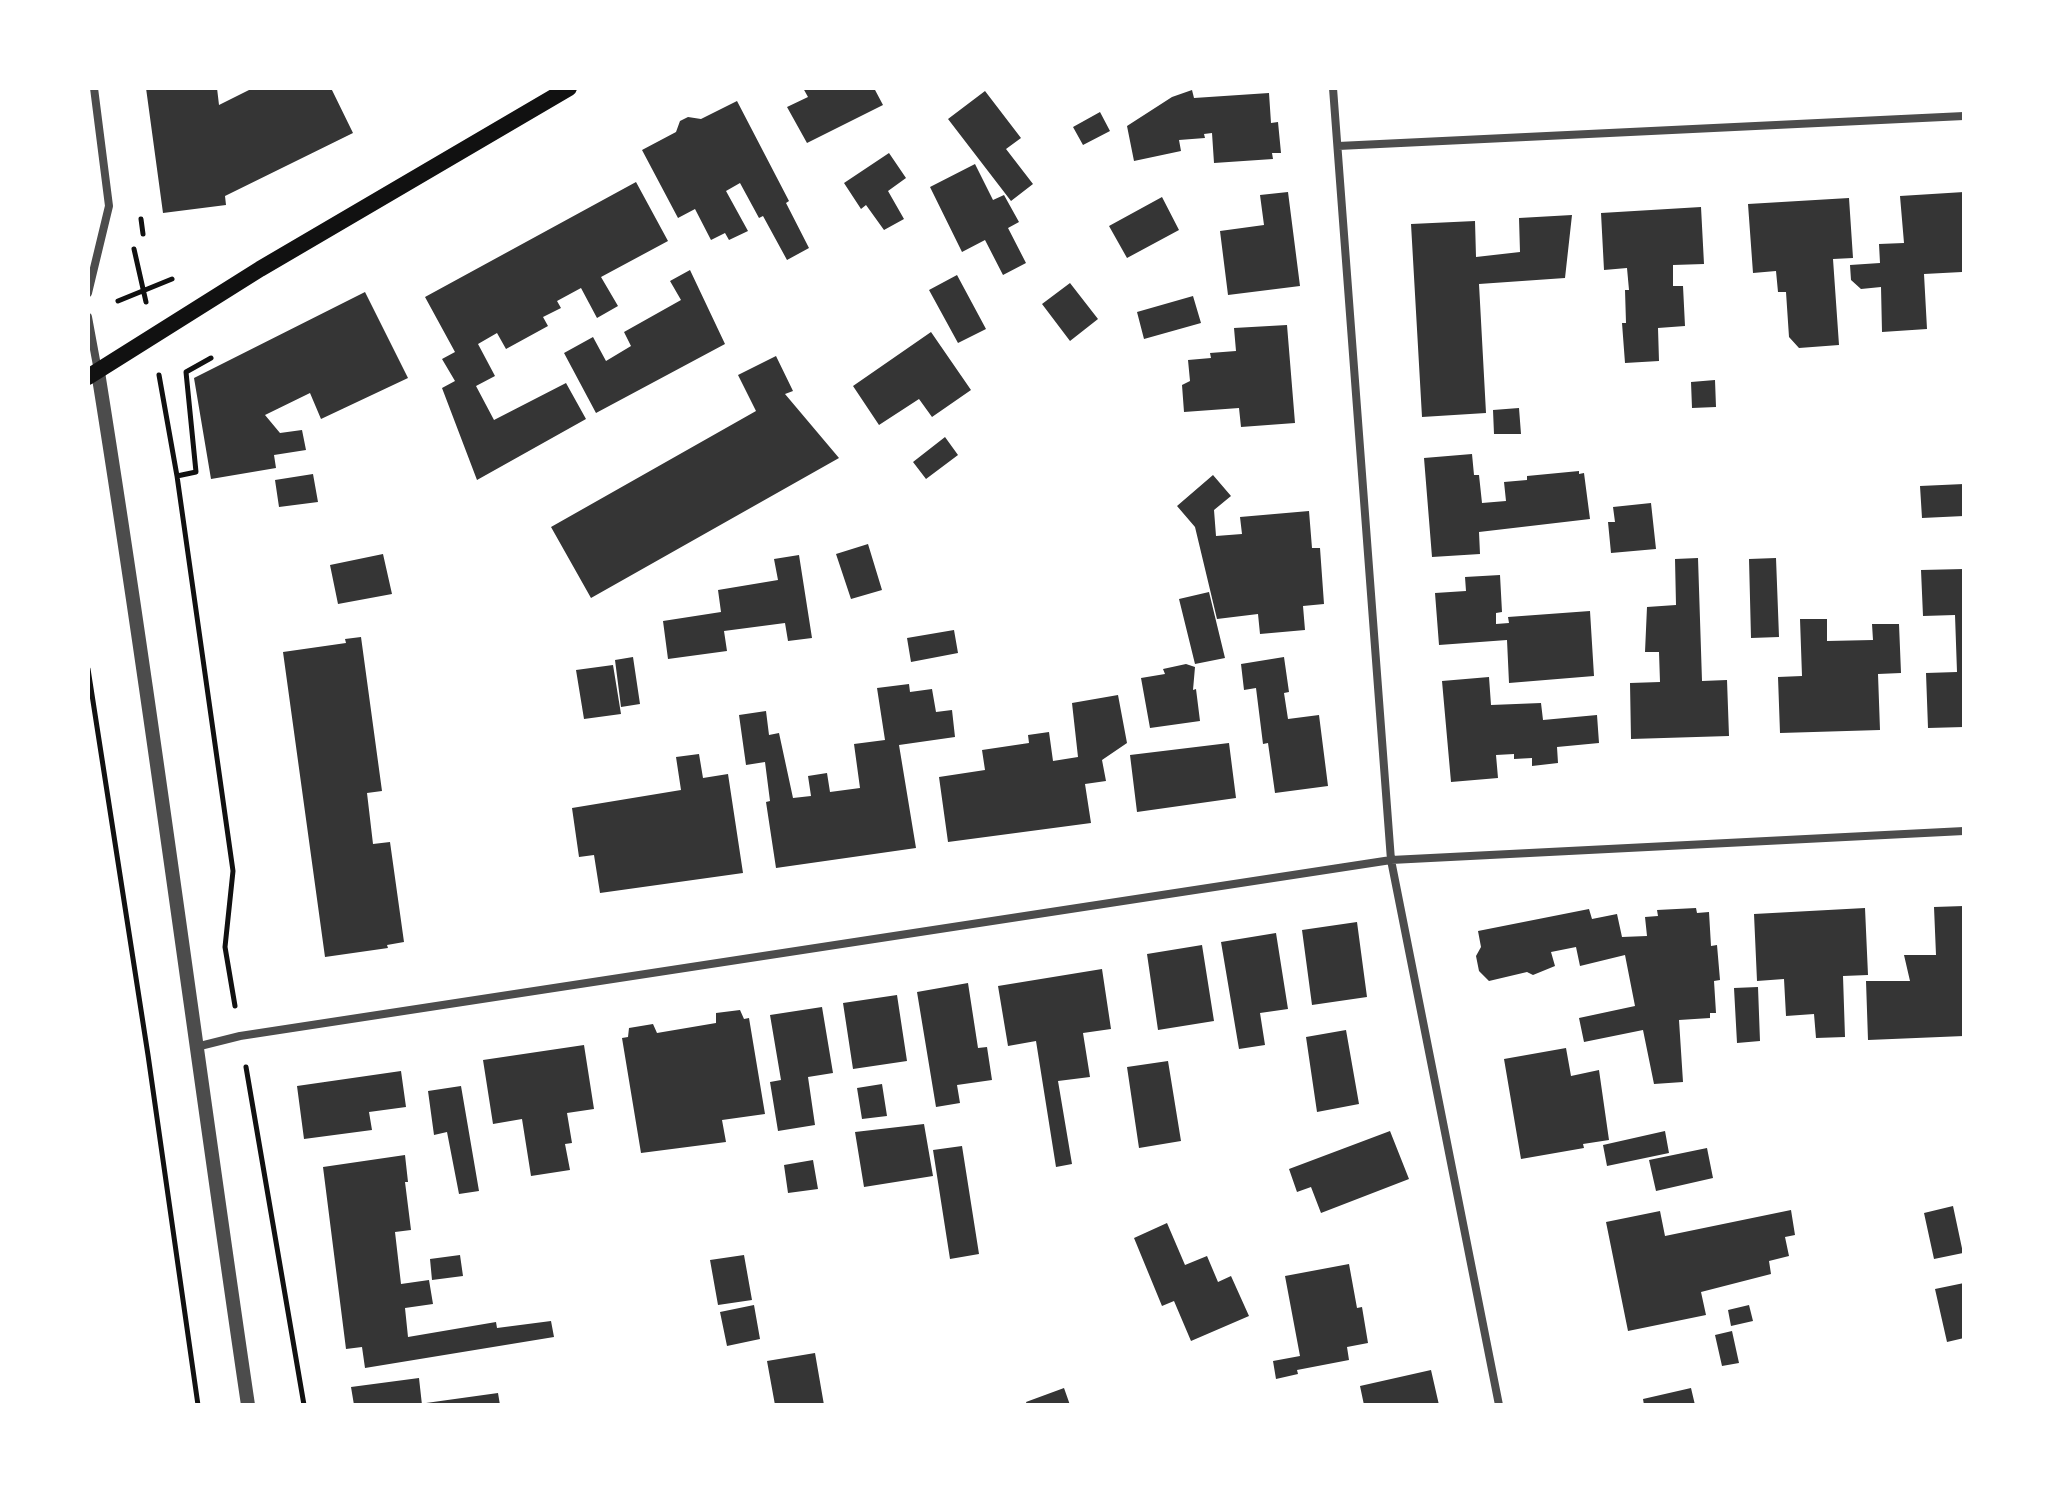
<!DOCTYPE html>
<html>
<head>
<meta charset="utf-8">
<style>
  body { margin:0 }
  #map { position:relative; width:2052px; height:1493px; overflow:hidden; background:#fff; font-family:"PT Sans",sans-serif }
  canvas { display:block }
  .frame { position:absolute; inset:0; border:90px solid #fff; pointer-events:none }
</style>
</head>
<body>
<div id="map">
<canvas width="2052" height="1493"></canvas>
<div class="frame"></div>
</div>
<script>
const ctx = document.querySelector('canvas').getContext('2d');
ctx.lineJoin = 'round';
function fillPath(path, color) { ctx.fillStyle = color; ctx.fill(path, 'evenodd'); }
function strokePath(path, color, width, dash) { ctx.strokeStyle = color; ctx.lineWidth = width; ctx.lineCap = dash ? 'butt' : 'round'; ctx.setLineDash(dash || []); ctx.stroke(path); }
fillPath(new Path2D(`
  M146,88H217L219,105L253,88H331L353,133L225,196L226,205L163,213Z
  M803,88H874L883,105L807,143L787,107L808,97Z
  M1192,90L1194,98L1269,93L1271,123L1278,122L1281,153H1272L1273,159L1214,163L1212,133L1204,134L1205,138L1179,140L1181,151L1134,161L1127,126L1172,97Z
  M985,91L1021,138L1006,149L1033,184L1011,201L948,119Z
  M737,101L789,201L786,203L809,248L787,260L763,216L759,218L740,183L726,191L748,231L729,240L725,233L711,240L695,209L678,218L642,150L676,132L680,121L688,117L701,119Z
  M1100,112L1110,131L1083,145L1073,127Z
  M889,153L906,178L888,191L904,219L884,230L866,205L861,209L844,183Z
  M975,164L993,200L1004,195L1019,222L1008,228L1026,263L1003,275L985,240L962,252L930,187Z
  M636,182L668,241L601,277L618,306L597,318L581,288L557,301L561,308L543,317L548,326L506,349L497,333L478,344L495,376L476,386L494,420L566,383L586,419L477,480L442,388L455,381L442,359L455,352L425,297Z
  M1288,192L1300,286L1228,295L1220,231L1264,225L1260,195Z
  M1964,192L1962,272L1924,274L1927,329L1882,332L1881,287L1861,289L1851,280L1850,265L1880,263L1879,244L1904,243L1900,196Z
  M1162,197L1179,230L1127,258L1109,226Z
  M1849,198L1853,258L1833,259L1839,345L1799,348L1789,337L1786,292H1778L1776,271L1753,273L1748,204Z
  M1701,207L1704,264L1673,265V286H1683L1685,326L1658,328L1659,361L1625,363L1622,323H1626L1625,290H1629L1627,268L1604,270L1601,213Z
  M1572,215L1565,278L1479,284L1486,413L1422,417L1411,224L1475,221L1476,257L1520,252L1519,218Z
  M690,270L725,344L596,413L564,353L593,337L606,361L631,346L624,332L681,300L670,281Z
  M957,275L986,329L958,343L929,290Z
  M1070,283L1098,319L1070,341L1042,304Z
  M365,292L408,378L321,419L310,393L265,415L280,433L302,430L306,450L274,455L276,468L211,479L194,378Z
  M1193,296L1201,323L1144,339L1137,312Z
  M1287,325L1295,423L1241,427L1239,408L1184,412L1182,385L1190,381L1188,360L1211,358L1210,353L1236,351L1234,328Z
  M931,332L971,390L932,417L919,399L879,425L853,386Z
  M776,356L793,391L785,394L839,458L591,598L551,527L756,411L738,375Z
  M1715,380L1716,407L1692,408L1691,382Z
  M1519,408L1521,434H1494L1493,410Z
  M945,437L958,455L926,479L913,462Z
  M1472,454L1474,475H1479L1482,503L1506,501L1504,482L1527,480V476L1579,471V474L1584,473L1590,519L1479,532L1480,554L1432,557L1424,458Z
  M313,474L318,502L279,507L275,480Z
  M1213,475L1231,496L1214,510L1216,536L1242,534L1240,517L1309,511L1312,548H1320L1324,604L1303,606L1305,630L1260,634L1258,614L1217,619L1195,527L1177,506Z
  M1964,484V516L1922,518L1920,486Z
  M1651,503L1656,549L1611,553L1608,522H1615L1613,507Z
  M868,544L882,590L851,599L836,554Z
  M383,554L392,594L338,604L330,565Z
  M799,555L812,638L788,641L785,623L724,631L727,651L668,659L663,621L721,612L718,590L778,580L774,559Z
  M1698,558L1702,681L1727,680L1729,736L1631,739L1630,683L1660,682L1659,652H1645L1647,607L1676,605L1675,559Z
  M1776,558L1779,637L1751,638L1749,559Z
  M1964,569V727L1928,728L1926,673L1957,672L1955,615L1923,616L1921,570Z
  M1500,575L1502,612L1496,613V624L1509,623L1508,617L1590,611L1594,676L1509,683L1507,640L1439,645L1435,593L1466,591L1465,577Z
  M1209,592L1225,658L1195,664L1179,599Z
  M1800,619H1827V641L1873,640L1872,624H1899L1901,673L1878,674L1880,730L1780,733L1778,677L1802,676Z
  M954,630L958,653L911,662L907,638Z
  M361,637L382,791L367,793L373,844L390,842L404,942L387,945L388,948L325,957L283,652L346,643L345,639Z
  M633,657L640,704L621,707L615,660Z
  M1284,657L1289,692L1284,693L1288,719L1319,715L1328,786L1275,793L1268,743L1263,744L1256,688L1244,690L1241,664Z
  M1186,664L1195,667L1193,690L1196,689L1200,721L1150,728L1141,678L1165,674L1163,669Z
  M613,665L621,714L584,719L576,670Z
  M1489,677L1491,705L1541,703L1543,720L1597,715L1599,743L1557,747L1558,763L1532,766V758L1514,759V754L1496,755L1498,778L1451,782L1442,681Z
  M909,684L910,692L932,689L936,712L952,710L955,737L899,745L916,848L776,868L766,802L770,801L765,762L746,765L739,715L766,711L769,735L779,733L793,798L811,796L808,776L827,773L830,792L860,788L854,744L885,740L877,688Z
  M1118,695L1127,743L1102,760L1106,781L1085,784L1091,823L948,842L939,777L985,770L982,750L1029,743L1028,735L1049,732L1053,761L1078,757L1072,703Z
  M1229,743L1236,798L1137,812L1130,755Z
  M699,754L703,778L728,774L743,873L600,893L594,855L579,857L572,808L681,790L676,757Z
  M1964,906V1036L1868,1040L1866,981H1910L1904,955H1936L1934,907Z
  M1696,908L1697,913L1709,912L1711,946L1717,945L1720,980L1714,981L1716,1013H1710V1018L1679,1020L1683,1082L1654,1084L1643,1030L1584,1042L1579,1018L1635,1006L1625,955L1580,966L1576,947L1551,952L1555,966L1533,975L1527,972L1489,981L1479,971L1476,956L1481,947L1478,931L1589,909L1592,919L1617,914L1622,937L1647,936L1645,917L1658,916L1657,910Z
  M1865,908L1868,975L1843,976L1845,1037L1816,1038L1814,1014L1786,1016L1784,979L1757,981L1754,914Z
  M1357,922L1367,997L1312,1005L1302,930Z
  M1276,933L1288,1009L1260,1013L1265,1045L1239,1049L1221,942Z
  M1202,945L1214,1021L1158,1030L1147,954Z
  M1102,969L1111,1029L1083,1033L1090,1077L1058,1081L1072,1164L1056,1167L1036,1041L1008,1046L998,986Z
  M968,983L978,1048L987,1047L992,1080L957,1085L960,1103L936,1107L917,992Z
  M1758,987L1760,1041L1737,1043L1734,988Z
  M897,995L907,1061L853,1069L843,1003Z
  M822,1007L833,1073L808,1077L815,1125L778,1131L770,1082L781,1080L770,1015Z
  M740,1010L744,1019L749,1018L765,1114L722,1120L726,1142L641,1153L622,1038L628,1037L629,1028L653,1024L657,1033L716,1023V1013Z
  M1346,1030L1359,1104L1317,1112L1306,1037Z
  M584,1045L594,1109L567,1113L572,1143L565,1144L570,1170L531,1176L522,1119L493,1124L483,1060Z
  M1566,1048L1571,1076L1599,1070L1609,1140L1583,1144L1584,1148L1521,1159L1504,1059Z
  M1168,1061L1181,1141L1139,1148L1127,1067Z
  M401,1071L406,1107L369,1112L372,1130L304,1139L297,1086Z
  M882,1084L887,1116L862,1119L857,1088Z
  M461,1086L479,1191L459,1194L447,1132L434,1135L428,1091Z
  M924,1124L933,1176L864,1187L855,1132Z
  M1390,1131L1409,1179L1321,1213L1311,1187L1297,1192L1289,1169Z
  M1665,1131L1669,1153L1607,1166L1603,1145Z
  M962,1146L979,1254L950,1259L933,1150Z
  M1707,1148L1713,1178L1656,1191L1649,1160Z
  M405,1155L408,1182H405L411,1230L395,1232L401,1284L429,1280L433,1304L405,1308L408,1337L496,1322L497,1328L551,1321L554,1337L365,1368L362,1347L346,1349L323,1167Z
  M813,1160L818,1189L788,1193L784,1165Z
  M1953,1206L1963,1253L1934,1259L1924,1213Z
  M1791,1210L1795,1235L1785,1237L1789,1256L1769,1261L1771,1274L1701,1292L1706,1315L1628,1331L1606,1222L1660,1211L1665,1236Z
  M1167,1223L1185,1265L1207,1256L1218,1282L1231,1276L1249,1316L1191,1341L1174,1301L1162,1306L1134,1238Z
  M460,1255L463,1276L432,1280L430,1259Z
  M744,1255L752,1300L718,1305L710,1260Z
  M1349,1264L1357,1308L1362,1307L1368,1343L1347,1347L1349,1360L1297,1370L1298,1374L1276,1379L1273,1361L1300,1356L1285,1276Z
  M1964,1283V1338L1947,1342L1935,1289Z
  M754,1305L760,1339L727,1346L720,1312Z
  M1749,1305L1753,1321L1731,1326L1728,1310Z
  M1732,1331L1739,1363L1722,1366L1715,1335Z
  M815,1353L824,1405H775L767,1361Z
  M1431,1370L1439,1405H1364L1360,1386Z
  M419,1378L422,1405H354L351,1387Z
  M1064,1388L1070,1405H1027L1026,1402Z
  M1691,1388L1695,1405H1644L1643,1399Z
  M498,1393L500,1405H426V1403Z`), '#353535');
strokePath(new Path2D(`
  M141,219L143,234
  M134,249L146,302
  M118,301L172,279
  M159,375L177,476L233,871L225,947L235,1006
  M177,476L196,472L186,372L211,358
  M88,669L148,1055L198,1405
  M246,1067L304,1405`), '#111', 5);
strokePath(new Path2D(`
  M1333,88L1391,860L1499,1405
  M1338,146L1964,116
  M88,293L109,206L94,88
  M88,317L98,371
  M196,1047L240,1036L1391,860L1964,831`), '#4c4c4c', 8);
strokePath(new Path2D(`
  M98,372C153,715 197,1061 248,1405`), '#4c4c4c', 14);
strokePath(new Path2D(`
  M88,377L260,269L569,88`), '#111', 16);
</script>
</body>
</html>
